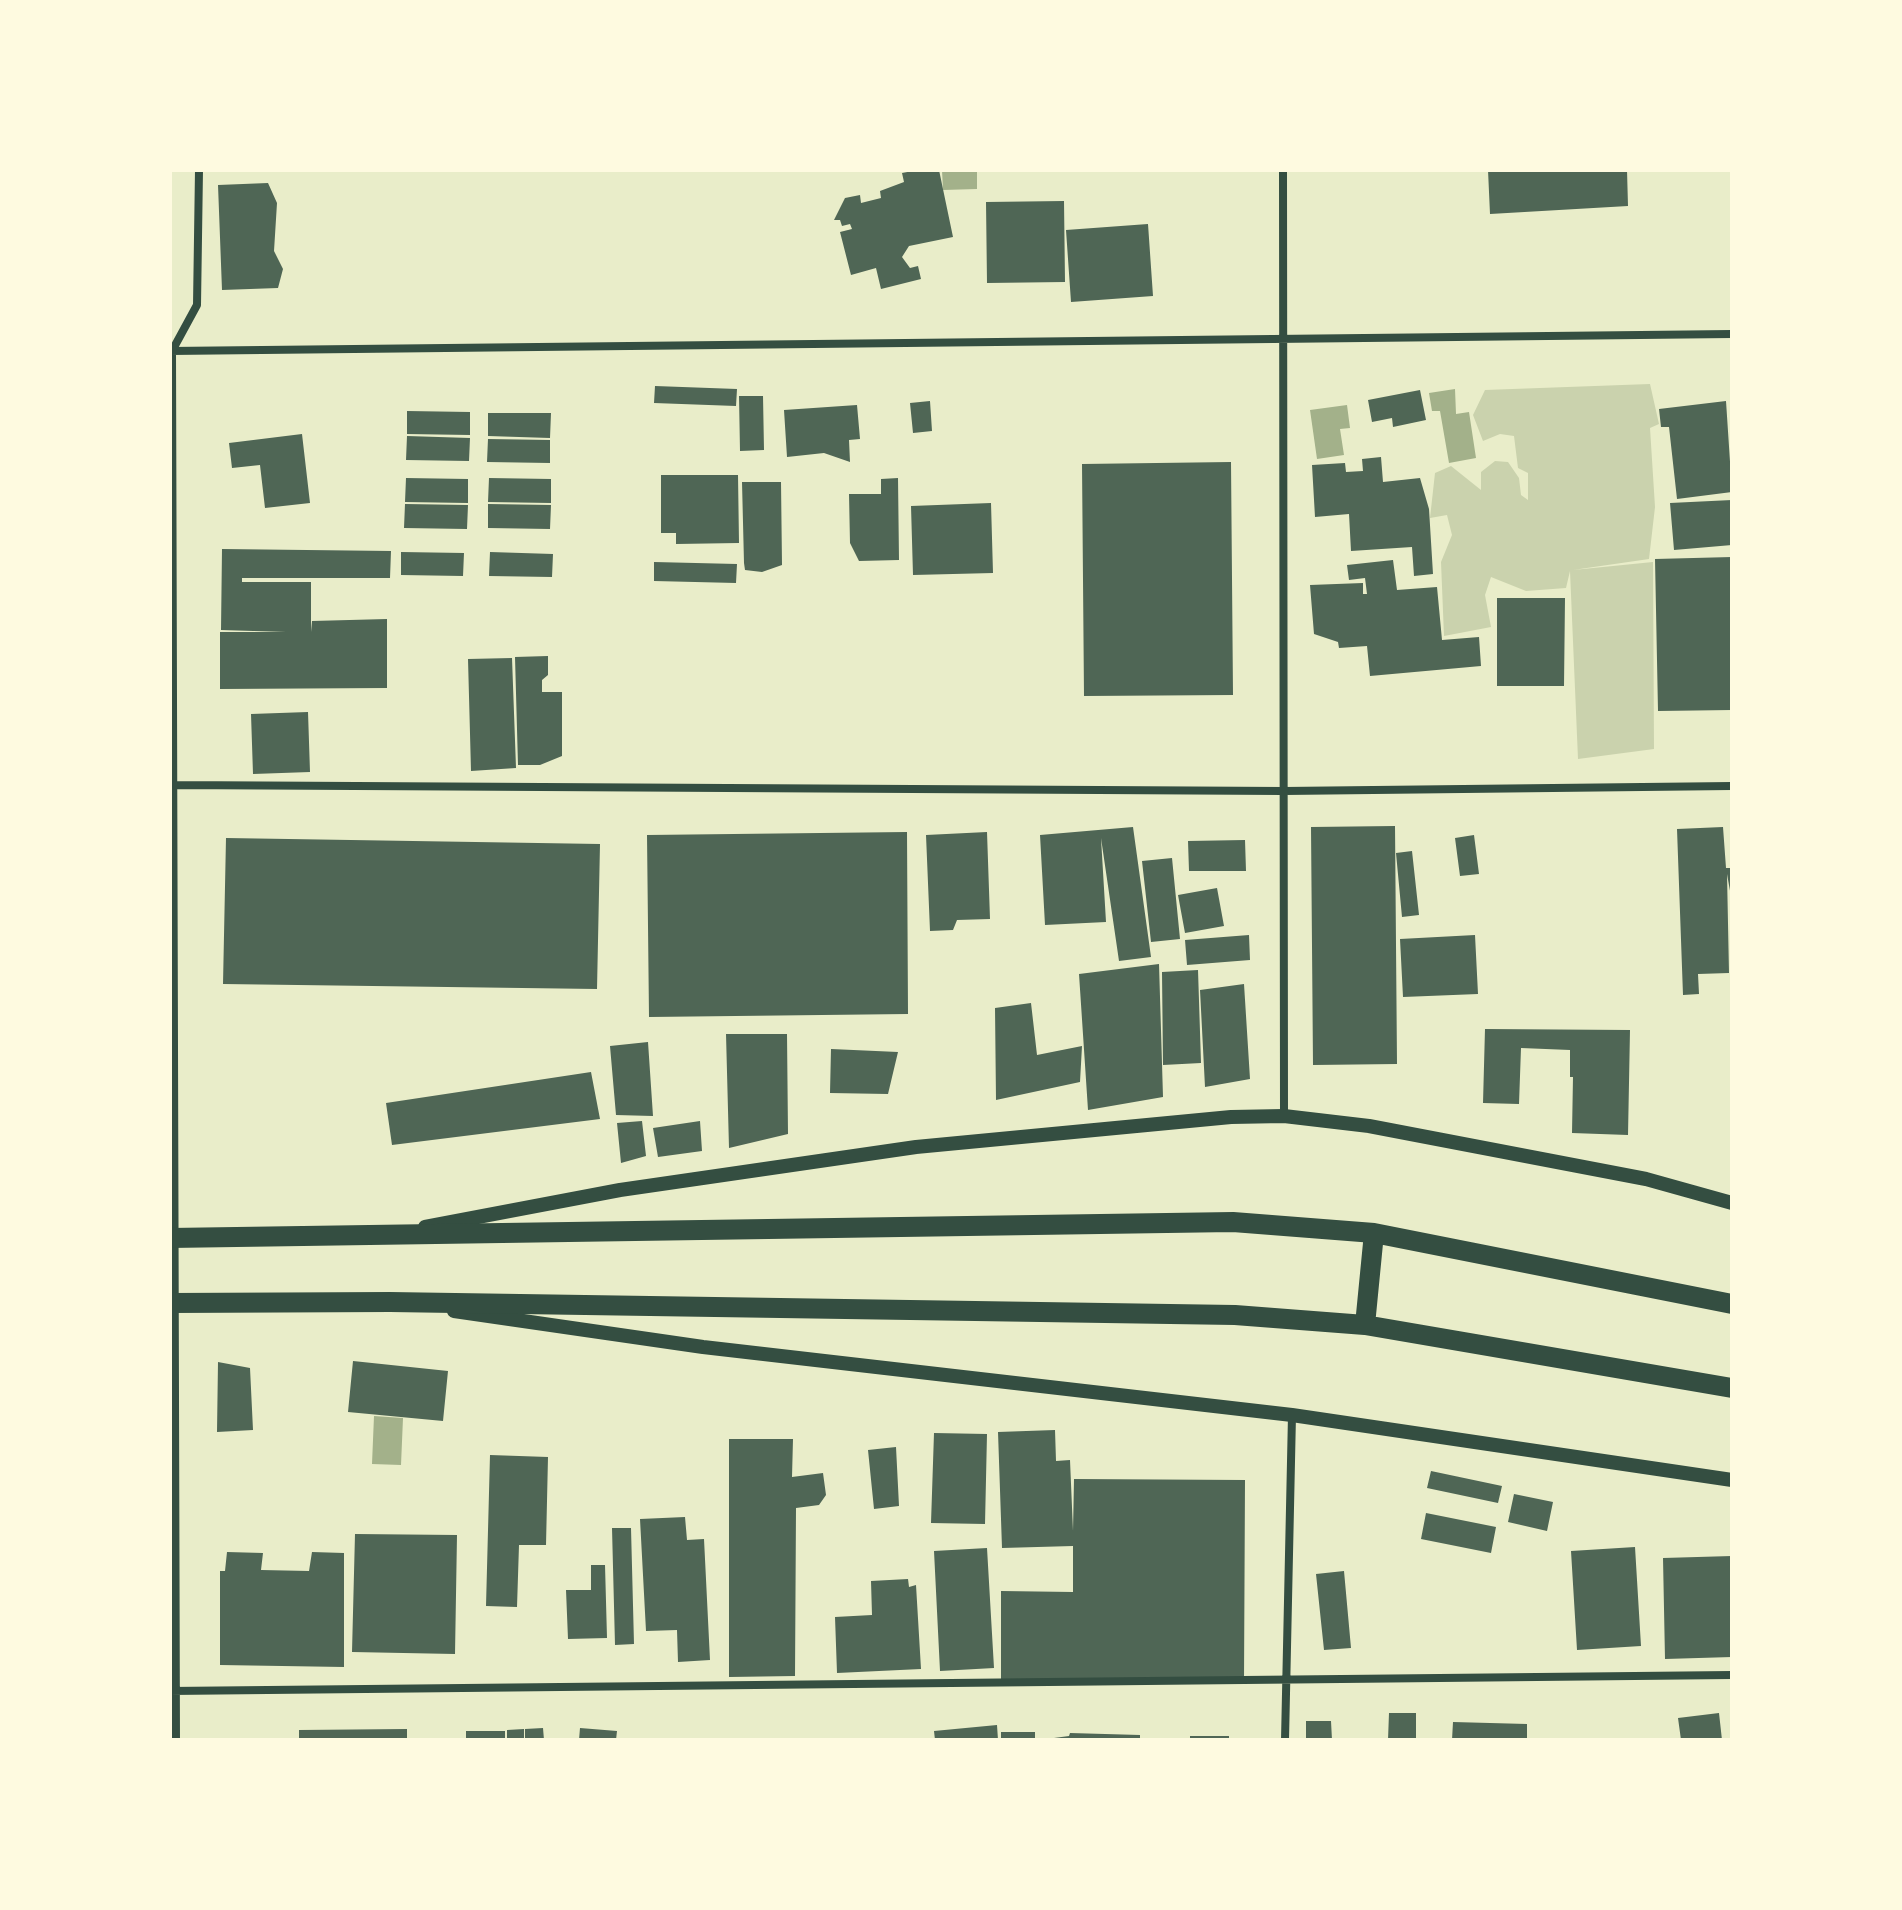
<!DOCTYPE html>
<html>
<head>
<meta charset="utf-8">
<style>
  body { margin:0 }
  #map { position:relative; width:1902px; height:1910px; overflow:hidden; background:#e9edc9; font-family:Helvetica,sans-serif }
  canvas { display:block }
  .frame { position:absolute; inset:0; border:172px solid #fefae0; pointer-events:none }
</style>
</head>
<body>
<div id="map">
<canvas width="1902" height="1910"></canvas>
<div class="frame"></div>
</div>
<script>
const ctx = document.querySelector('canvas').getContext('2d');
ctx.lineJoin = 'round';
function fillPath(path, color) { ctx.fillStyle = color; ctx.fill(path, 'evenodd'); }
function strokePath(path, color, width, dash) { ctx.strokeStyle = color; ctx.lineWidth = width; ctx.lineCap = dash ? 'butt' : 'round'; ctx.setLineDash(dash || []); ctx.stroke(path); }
fillPath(new Path2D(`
  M1650,384L1659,424L1650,428L1655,507L1649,559L1573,570L1653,562L1654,749L1578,759L1570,571L1566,588L1526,591L1491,577L1485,595L1491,627L1444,636L1441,562L1452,535L1447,515L1430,518L1435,473L1451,466L1481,490V472L1495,461L1508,462L1519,478L1521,495L1528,500V473L1518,468L1514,436L1500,434L1483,441L1473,415L1485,390Z`), '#cad2ad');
fillPath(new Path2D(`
  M942,170H977V189L943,190Z
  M1455,389L1456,414L1469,412L1476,458L1449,463L1440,411H1432L1429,393Z
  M1347,405L1350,428L1340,429L1344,455L1317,459L1310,410Z
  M374,1416L403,1418L401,1465L372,1464Z`), '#a3b18a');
fillPath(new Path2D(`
  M918,170H939L953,237L909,246L902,257L910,268L918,266L921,279L881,289L876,268L851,275L840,232L852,229L850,224L842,226L840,220H834L845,198L860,195L861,203L881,198L880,191L904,182L902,173Z
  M1488,170H1627L1628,206L1490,214Z
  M268,183L277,203L274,251L283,269L278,288L222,290L218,185Z
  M1064,201L1065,282L987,283L986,202Z
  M1148,224L1153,296L1071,302L1066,230Z
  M655,386L737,389L736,406L654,403Z
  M1420,390L1426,420L1393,427L1392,418L1372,422L1368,400Z
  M739,396H763L764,450L740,451Z
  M930,401L932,431L913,433L910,403Z
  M1726,401L1732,492L1677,499L1669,427H1661L1659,409Z
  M857,405L860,439L849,440L850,462L824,453L787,457L784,410Z
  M407,411L470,412V435L407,434Z
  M488,413H551L550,438L488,436Z
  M302,434L310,503L265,508L260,465L232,468L229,443Z
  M407,436L470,438L469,461L406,460Z
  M488,439L550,440V463L487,462Z
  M1381,457L1383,482L1420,478L1429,509L1433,574L1414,576L1412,547L1351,551L1349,514L1315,517L1312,465L1345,463L1346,472L1363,471L1362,459Z
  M1231,462L1233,695L1084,696L1082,464Z
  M661,475H738L739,543L676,544V533H661Z
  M406,478L468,479V503L405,502Z
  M489,478L551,479V503L488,502Z
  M898,478L899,560L859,561L850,543L849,494H881V479Z
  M742,482H781L782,565L762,572L745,570L744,563Z
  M1732,500V545L1674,550L1670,503Z
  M991,503L993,573L913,575L911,506Z
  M405,504L468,505L467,529L404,528Z
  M488,504L551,505L550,529L488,528Z
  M222,549L391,551L390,578H242V582H311V632L312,621L387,619V688L220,689V632H286L221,630Z
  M401,552L464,553L463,576L401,575Z
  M490,552L553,554L552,577L489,576Z
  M1732,557V710L1658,711L1655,559Z
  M1393,560L1397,590L1437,587L1442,640L1479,637L1481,666L1370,676L1367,646L1339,648L1338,642L1314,634L1310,585L1363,583V594H1367L1365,578L1349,580L1347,565Z
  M654,562L737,564L736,583L654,581Z
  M1497,598H1565L1564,686H1497Z
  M548,656V675L542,680V692H562V756L540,765H518L515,657Z
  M512,658L516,768L471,771L468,659Z
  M308,712L310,772L253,774L251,714Z
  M1395,826L1397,1064L1313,1065L1311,827Z
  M1133,827L1151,957L1119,961L1101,838L1106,922L1045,925L1040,835Z
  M1723,827L1726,868H1732V902L1727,874L1729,973L1698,974L1699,994L1683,995L1677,829Z
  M907,832L908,1014L649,1017L647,835Z
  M987,832L990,919L957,920L953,930L930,931L926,835Z
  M1474,835L1479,874L1460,876L1455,838Z
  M226,838L600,844L597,989L223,984Z
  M1245,840L1246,871H1189L1188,841Z
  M1412,851L1419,915L1402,917L1396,853Z
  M1172,858L1180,939L1151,942L1142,861Z
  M1217,888L1224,926L1185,933L1178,895Z
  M1249,935L1250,960L1187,965L1185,940Z
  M1475,935L1478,994L1403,997L1400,939Z
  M1159,964L1163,1097L1088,1110L1079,974Z
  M1198,970L1201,1063L1163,1065L1162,972Z
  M1244,984L1250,1079L1205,1087L1200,990Z
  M1031,1003L1037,1055L1082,1046L1080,1082L996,1100L995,1008Z
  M1485,1029L1630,1030L1628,1135L1572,1133L1573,1077H1570V1050L1521,1048L1519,1104L1483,1103Z
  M726,1034H787L788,1134L729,1148Z
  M648,1042L653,1116L616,1115L610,1046Z
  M831,1049L898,1052L888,1094L830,1093Z
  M591,1072L600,1119L392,1145L386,1103Z
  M642,1121L646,1156L621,1163L617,1123Z
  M700,1121L702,1151L658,1157L653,1128Z
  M353,1361L448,1371L443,1421L348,1412Z
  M218,1362L250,1368L253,1430L217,1432Z
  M1055,1430L1056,1461L1070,1460L1073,1531L1074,1479L1245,1480L1244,1680L1001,1679V1591L1073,1592V1546L1002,1548L998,1432Z
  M934,1433L987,1434L985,1524L931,1523Z
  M729,1439H793L792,1477L823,1473L826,1495L819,1505L796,1508L795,1676L729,1677Z
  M896,1447L899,1506L874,1509L868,1450Z
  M490,1455L548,1457L546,1545H519L517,1607L486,1606Z
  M1431,1471L1502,1486L1498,1503L1427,1488Z
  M1514,1494L1553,1502L1547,1531L1508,1522Z
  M1426,1513L1496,1527L1491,1553L1421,1539Z
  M685,1517L687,1540L704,1539L710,1660L678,1662L677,1630L646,1631L640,1519Z
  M612,1528H631L634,1644L615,1645Z
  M355,1534L457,1535L455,1654L352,1652Z
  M1635,1547L1641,1646L1577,1650L1571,1551Z
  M987,1548L994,1668L940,1671L934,1551Z
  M227,1552L263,1553L261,1570L309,1571L312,1552L344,1553V1667L220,1665V1571H225Z
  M1732,1556V1657L1665,1659L1663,1558Z
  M591,1565H605L607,1638L568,1639L566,1590H591Z
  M1344,1571L1351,1648L1324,1650L1316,1574Z
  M908,1579L909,1587L916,1585L921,1669L837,1673L835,1617L872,1615L871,1581Z
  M1389,1713H1416V1740H1388Z
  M1719,1713L1722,1740H1681L1678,1718Z
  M1306,1721H1331L1332,1740H1306Z
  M1453,1722L1527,1724V1740H1452Z
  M997,1725L998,1740H935L934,1731Z
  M543,1728L544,1740H525V1729Z
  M580,1728L617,1731L616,1740H579Z
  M407,1729V1740H299V1730Z
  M524,1729V1740H507V1730Z
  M466,1731H505V1740H466Z
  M1001,1732H1035V1740H1001Z
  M1070,1733L1140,1735V1740H1039L1069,1736Z
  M1190,1736H1229V1740H1190Z`), '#4f6655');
strokePath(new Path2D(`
  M1283,170L1284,1116
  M170,351L1732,334
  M170,785L1284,791L1732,786
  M170,1691L1732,1675
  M176,1740L172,351L197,305L199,170
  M1285,1740L1292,1415`), '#344e41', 8);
strokePath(new Path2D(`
  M425,1227L620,1190L916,1147L1231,1117L1284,1116L1369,1126L1646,1179L1732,1203
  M454,1311L703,1347L1292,1415L1732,1480`), '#344e41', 14);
strokePath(new Path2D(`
  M170,1238L1233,1222L1374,1233L1732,1304
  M170,1303L390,1302L1235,1315L1365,1325L1732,1388
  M1365,1325L1374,1233`), '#344e41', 20);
</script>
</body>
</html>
